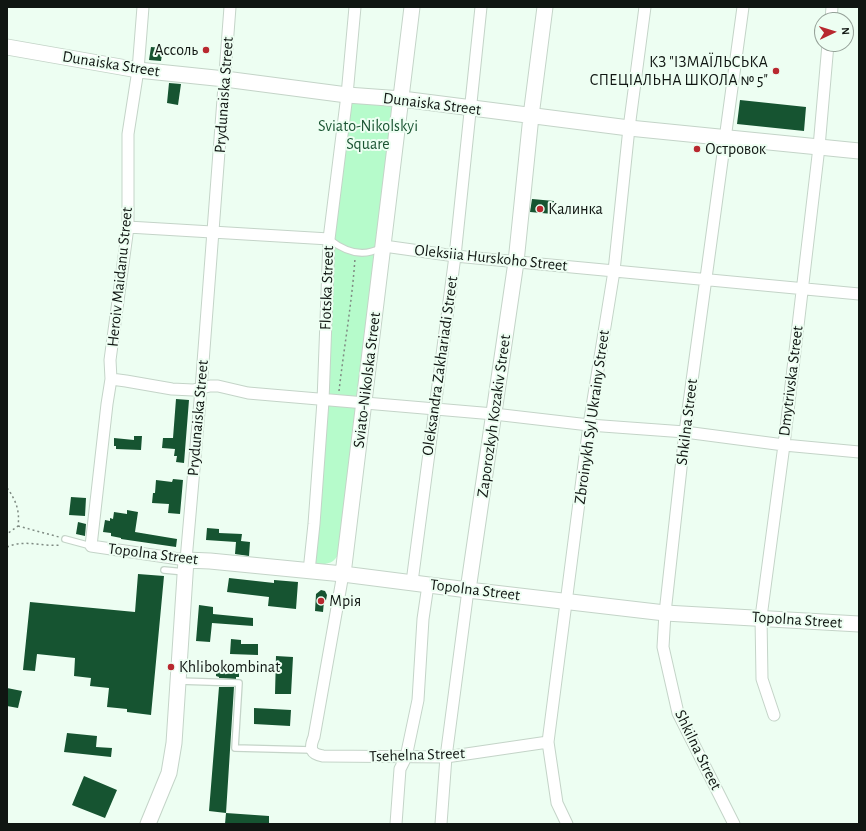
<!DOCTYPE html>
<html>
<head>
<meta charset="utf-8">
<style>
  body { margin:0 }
  #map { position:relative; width:866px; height:831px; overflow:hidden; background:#edfef2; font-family:"Alegreya Sans",sans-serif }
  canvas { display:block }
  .frame { position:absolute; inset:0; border:8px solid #101612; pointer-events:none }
  .north { position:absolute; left:814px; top:12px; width:40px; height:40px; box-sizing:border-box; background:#edfef2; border:1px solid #95a198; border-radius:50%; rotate:86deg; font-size:11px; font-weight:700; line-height:16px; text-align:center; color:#101612 }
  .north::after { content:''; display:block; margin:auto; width:14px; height:18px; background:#b8282f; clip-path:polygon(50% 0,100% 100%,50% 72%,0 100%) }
</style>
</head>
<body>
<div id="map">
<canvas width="866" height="831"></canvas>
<div class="frame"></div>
<div class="north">N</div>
</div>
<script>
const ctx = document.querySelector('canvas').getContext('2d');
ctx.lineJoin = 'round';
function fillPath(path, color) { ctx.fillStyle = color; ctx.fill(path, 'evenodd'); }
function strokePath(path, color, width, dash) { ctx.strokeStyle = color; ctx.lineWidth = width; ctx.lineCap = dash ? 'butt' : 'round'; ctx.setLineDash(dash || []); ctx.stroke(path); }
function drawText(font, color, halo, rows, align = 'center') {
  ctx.font = font + ' "Alegreya Sans",sans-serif'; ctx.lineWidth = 4; ctx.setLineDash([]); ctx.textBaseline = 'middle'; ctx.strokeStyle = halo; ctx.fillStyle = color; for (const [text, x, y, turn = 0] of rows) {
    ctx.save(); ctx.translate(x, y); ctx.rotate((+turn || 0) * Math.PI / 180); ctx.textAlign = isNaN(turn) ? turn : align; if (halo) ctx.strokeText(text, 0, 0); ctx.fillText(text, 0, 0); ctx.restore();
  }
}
fillPath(new Path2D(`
  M351,100L394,105L343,547C334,563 332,564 314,565L334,234Z`), '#b6fbcb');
fillPath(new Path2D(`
  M151,47L163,48L161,61L149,60Z
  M169,83L181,84L178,105L167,103Z
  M740,100L806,107L804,131L737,124Z
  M532,199L554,201L553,214L530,212Z
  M176,399L189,400L184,463L176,462L177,456H174L175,449L162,448L163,438H173Z
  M134,436H142L141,450L116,449V446H114V438L134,440Z
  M173,479L183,480L180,514L168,513L169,504L152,503L153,493H155L156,480L172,482Z
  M71,497L86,498L85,516L69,515Z
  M127,510L138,512L135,532L177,539L176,547L121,539V538L111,536V533L103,532L105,520L110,521V518L113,519L114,512L127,514Z
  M78,522L86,524L85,536L76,534Z
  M207,528L219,529V533L242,534L241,541L250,542L249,556L235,554L236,542L206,540Z
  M138,574L164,576L151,715L127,712V709L107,707L109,688L90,686L91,678L74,676L75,658L37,654L35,671L23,670L30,602L135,612Z
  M229,578L274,583V580L298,582L296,609L268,606L269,597L227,592Z
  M321,590L325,591L327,595L326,600L324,601L323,612L315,611L316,594Z
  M199,605L213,607V614L253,618V626L212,623L210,642L196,641Z
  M231,639L241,640V644H258V655L230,654Z
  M276,656L293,657L291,694H275Z
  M216,668L239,669V677H236V679L219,678V677L216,676Z
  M219,687H234L226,813L209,811Z
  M7,688L22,691L18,708L7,706Z
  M254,708L291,710L290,726L254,724Z
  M67,733L97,736L96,747L112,748L111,757L64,752Z
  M84,776L117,790L105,818L72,805Z
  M226,813L269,816V824H225Z`), '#165431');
const lane = new Path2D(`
  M329,239C344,251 362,258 380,248
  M65,539L91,546
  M164,570L185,572
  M179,681L239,683L235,748L312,750`);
const street = new Path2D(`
  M143,7L138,70L128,134V227L110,360L111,379L107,404L91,546L186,560L201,389L230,7
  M831,20L832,7
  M128,227L329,239
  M384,246L455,256L859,294
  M111,379L126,381L172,389L193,390L210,386H218L248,393L494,414L589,425L685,432L784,445L859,452
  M309,571L314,524L323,401L329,239L347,95L355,7
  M343,574L314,737C309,749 311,754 323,756L446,757L548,742
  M412,582L455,256L481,7
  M774,715L762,679L761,617L784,445L819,147L828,44
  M396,824L400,769L406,757L418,700L423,619L428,585
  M441,824L446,757L468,590
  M567,824L557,803L548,742L589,425L614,271L629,128L645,7
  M734,824L678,713L663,647L665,613L685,432L743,7`);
const secondary = new Path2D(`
  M7,47L138,70L225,79L347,95L402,99L629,128L859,151
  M343,574L412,7
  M468,590L516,262L531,116L545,7
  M148,824L169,773L174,743L186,560L210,561L343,574L468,590L665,613L859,624`);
strokePath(lane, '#c4d4c8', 8);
strokePath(street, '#c4d4c8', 13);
strokePath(secondary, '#c4d4c8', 17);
strokePath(new Path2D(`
  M339,391C344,347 352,303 355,258
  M7,488C16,500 20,511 18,526L7,534
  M18,526L59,537
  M7,547C24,539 43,547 60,545`), '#7e8a82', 1.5, [2, 3]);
strokePath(lane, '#fff', 5.5);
strokePath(street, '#fff', 11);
strokePath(secondary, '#fff', 15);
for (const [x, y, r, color] of [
  [206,50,4,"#b8282f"],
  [776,71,4,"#b8282f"],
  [697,149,4,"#b8282f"],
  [540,209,4,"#b8282f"],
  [321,601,4,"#b8282f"],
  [171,667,4,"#b8282f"]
]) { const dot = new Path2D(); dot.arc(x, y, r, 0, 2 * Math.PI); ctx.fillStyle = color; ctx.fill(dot); strokePath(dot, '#edfef2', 1.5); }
drawText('16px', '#101612', '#edfef2', [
  ["Ассоль",198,50,"right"],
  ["КЗ \"ІЗМАЇЛЬСЬКА",768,62,"right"],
  ["СПЕЦІАЛЬНА ШКОЛА № 5\"",768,80,"right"],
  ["Островок",705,149],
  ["Калинка",548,209],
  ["Мрія",329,601],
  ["Khlibokombinat",179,667]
], 'left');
drawText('16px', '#101612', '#edfef2', [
  ["Dunaiska Street",111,64,9],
  ["Prydunaiska Street",224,95,-86],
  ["Dunaiska Street",432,104,7],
  ["Oleksiia Hurskoho Street",491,258,6],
  ["Heroiv Maidanu Street",120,277,-84],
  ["Flotska Street",327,288,-88],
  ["Oleksandra Zakhariadi Street",440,366,-82],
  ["Sviato-Nikolska Street",367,380,-83],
  ["Dmytrivska Street",791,381,-83],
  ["Zaporozkyh Kozakiv Street",494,416,-82],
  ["Zbroinykh Syl Ukrainy Street",592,417,-82],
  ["Prydunaiska Street",198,418,-85],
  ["Shkilna Street",687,422,-83],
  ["Topolna Street",153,554,7],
  ["Topolna Street",475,590,7],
  ["Topolna Street",797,620,4],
  ["Shkilna Street",698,750,64],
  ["Tsehelna Street",417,755,-2]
]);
drawText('16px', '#1b5533', '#edfef2', [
  ["Sviato-Nikolskyi",368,126],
  ["Square",368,144]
]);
</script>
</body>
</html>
